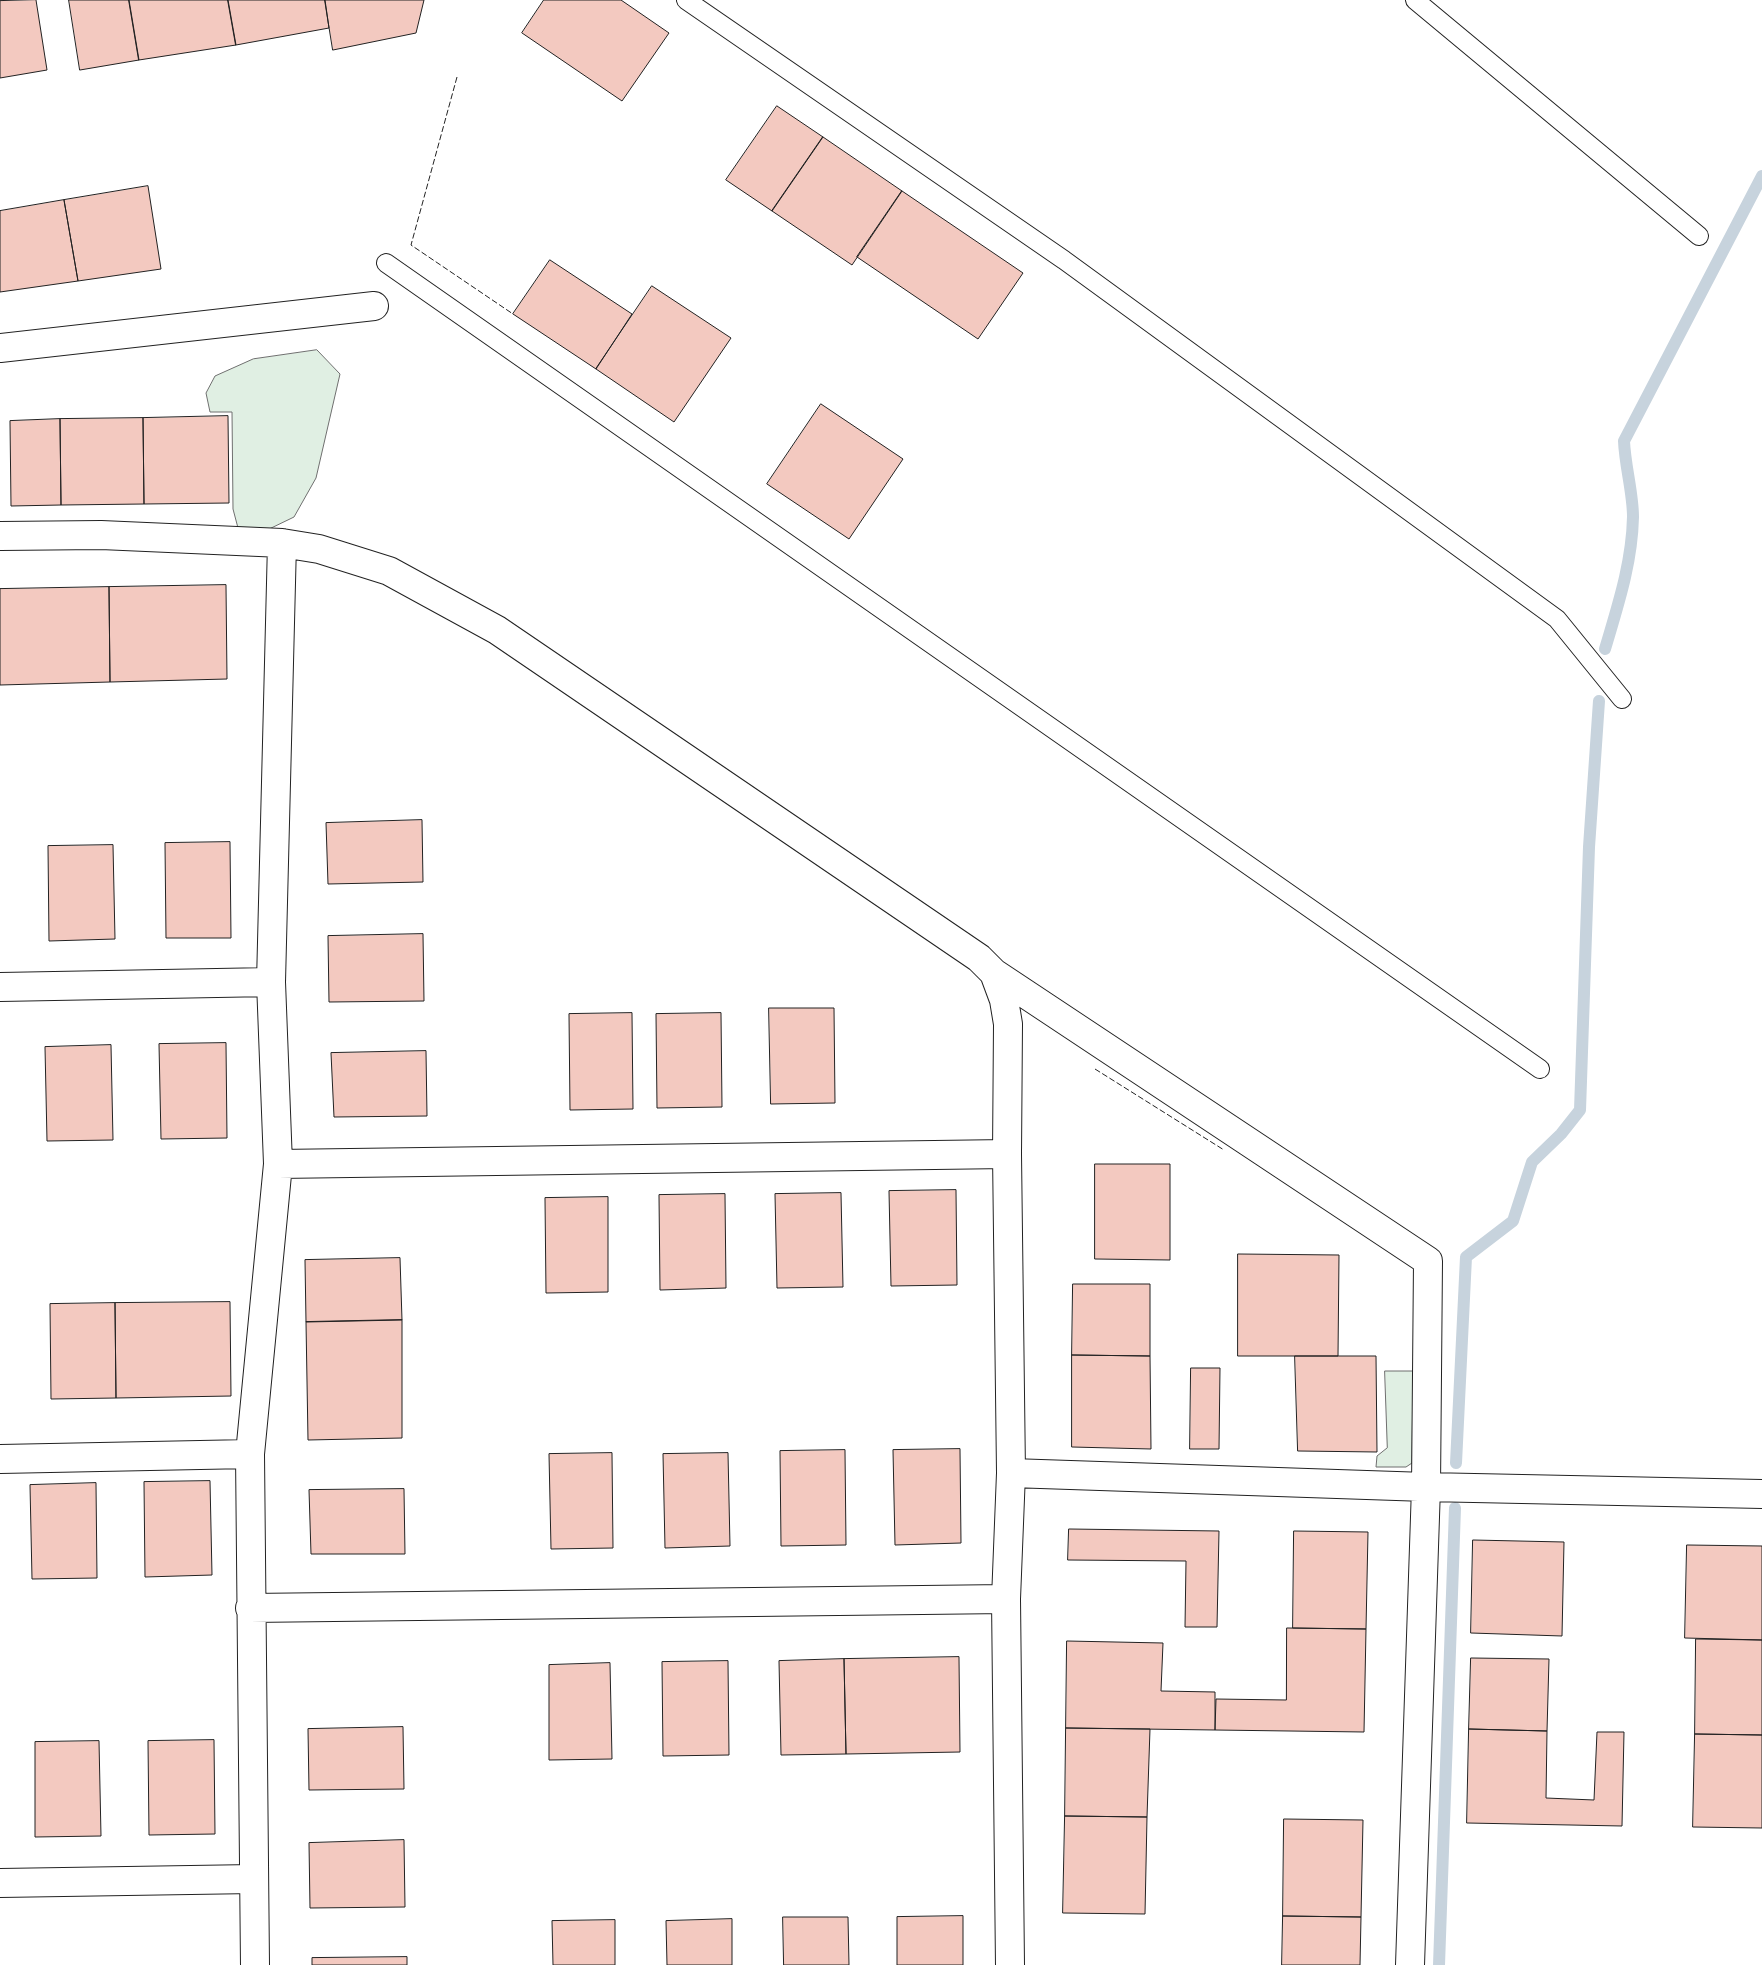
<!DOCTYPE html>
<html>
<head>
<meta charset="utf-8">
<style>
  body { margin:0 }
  canvas { display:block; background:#fff }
</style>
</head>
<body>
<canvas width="1762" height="1965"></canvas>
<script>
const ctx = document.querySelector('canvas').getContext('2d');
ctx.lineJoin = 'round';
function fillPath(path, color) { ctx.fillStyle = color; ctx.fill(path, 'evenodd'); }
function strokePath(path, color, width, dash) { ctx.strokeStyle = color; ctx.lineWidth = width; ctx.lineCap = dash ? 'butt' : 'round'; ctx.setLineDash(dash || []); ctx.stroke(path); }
const green = new Path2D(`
  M317,350L340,374L316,478L294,517L265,531L238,528L233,509L232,412H210L206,393L215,376L253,359Z
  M1385,1371H1413L1412,1463L1406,1467H1376L1377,1456L1387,1448Z`);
fillPath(green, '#e0efe3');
strokePath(green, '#6f6f6f', 1);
strokePath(new Path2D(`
  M1605,649C1618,605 1632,563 1633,517C1633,493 1625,466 1624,441L1762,176
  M1456,1463L1466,1257L1513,1221L1532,1162L1561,1134L1580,1110L1589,847L1599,701
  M1439,1965L1455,1508`), '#c7d3dd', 12);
const building = new Path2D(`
  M36,0L47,70L0,78V1Z
  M69,0H129L139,60L80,70Z
  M129,0H228L236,45L139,60Z
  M228,0H325L329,28L236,45Z
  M325,0H424L416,33L333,50Z
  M544,0H621L669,33L622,101L522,33Z
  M777,106L823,137L772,211L726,180Z
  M823,137L902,191L852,265L772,211Z
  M148,186L161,269L78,281L64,200Z
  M902,191L1023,273L978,339L857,257Z
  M64,200L78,281L0,292V211Z
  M550,260L632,314L596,369L513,314Z
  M652,286L731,338L674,422L596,369Z
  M821,404L903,459L849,539L767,484Z
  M228,416L229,503L144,504L143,418Z
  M143,418L144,504L61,505L60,419Z
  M60,419L61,505L11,506L10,421Z
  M226,585L227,679L110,682L109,587Z
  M109,587L110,682L0,685V589Z
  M422,820L423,882L328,884L326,823Z
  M230,842L231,938H166L165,843Z
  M113,845L115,939L49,941L48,846Z
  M423,934L424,1001L329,1002L328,936Z
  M769,1008H834L835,1103L771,1104Z
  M632,1013L633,1109L570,1110L569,1014Z
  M721,1013L722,1107L657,1108L656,1014Z
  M226,1043L227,1138L161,1139L159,1044Z
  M111,1045L113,1140L47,1141L45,1047Z
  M426,1051L427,1116L334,1117L331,1053Z
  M1095,1164H1170V1260L1095,1259Z
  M956,1190L957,1285L891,1286L889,1191Z
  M841,1193L843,1287L777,1288L775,1194Z
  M725,1194L726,1288L660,1290L659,1195Z
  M608,1197V1292L546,1293L545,1198Z
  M1238,1254L1339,1255L1338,1356H1238Z
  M400,1258L402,1320L306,1322L305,1260Z
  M1073,1284H1150V1356L1072,1355Z
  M230,1302L231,1396L116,1398L115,1303Z
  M115,1303L116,1398L51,1399L50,1304Z
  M402,1320V1438L308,1440L306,1322Z
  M1072,1355L1150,1356L1151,1449L1072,1447Z
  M1295,1356H1376L1377,1452L1298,1451Z
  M1191,1368H1220L1219,1449H1190Z
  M960,1449L961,1543L895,1545L893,1450Z
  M845,1450L846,1545L781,1546L780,1451Z
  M612,1453L613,1548L551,1549L549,1454Z
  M728,1453L730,1546L665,1548L663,1454Z
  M210,1481L212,1575L145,1577L144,1482Z
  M96,1483L97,1578L32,1579L30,1485Z
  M404,1489L405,1554H311L309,1490Z
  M1069,1529L1219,1531L1217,1627H1185L1186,1561L1068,1560Z
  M1294,1531L1368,1532L1366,1629L1293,1628Z
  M1473,1540L1564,1542L1562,1636L1471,1633Z
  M1687,1545L1762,1546V1640L1685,1638Z
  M1287,1628L1366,1629L1364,1732L1215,1730L1216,1699L1286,1700Z
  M1696,1639L1762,1640V1735L1695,1734Z
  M1067,1641L1163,1643L1161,1691L1215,1692V1730L1066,1728Z
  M959,1657L960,1752L846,1754L844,1659Z
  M1471,1658L1549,1659L1547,1731L1469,1729Z
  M844,1659L846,1754L781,1755L779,1661Z
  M728,1661L729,1755L663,1756L662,1662Z
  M610,1663L612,1759L549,1760V1665Z
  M403,1727L404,1789L309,1790L308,1729Z
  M1066,1728L1150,1729L1147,1817L1065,1816Z
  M1469,1729L1547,1731L1546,1798L1594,1800L1597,1732H1624L1622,1826L1467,1823Z
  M1695,1734L1762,1735V1828L1693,1827Z
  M214,1740L215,1834L149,1835L148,1741Z
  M99,1741L101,1836L35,1837V1742Z
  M1065,1816L1147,1817L1145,1914L1063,1913Z
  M1284,1819L1363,1820L1361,1917L1283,1916Z
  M404,1840L405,1907L310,1908L309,1843Z
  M963,1916V1965H897V1917Z
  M1283,1916L1361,1917L1360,1965H1282Z
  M783,1917H848L849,1965H784Z
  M732,1919V1965H667L666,1921Z
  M615,1920V1965H553L552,1921Z
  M407,1957V1965H312V1958Z`);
fillPath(building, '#f3c9c0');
strokePath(building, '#222', 1);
const lane = new Path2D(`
  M686,0L1064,260L1557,619L1622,699
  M1415,0L1699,236
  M386,263L1540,1069`);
const street = new Path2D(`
  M0,348L374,306
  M0,536L101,535L282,543L319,549L389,571L497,630L979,958L994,973L1004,1000L1008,1024L1007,1154L1011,1473L1006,1599L1010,1965
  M994,973L1428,1261L1426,1487L1410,1965
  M0,987L271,982
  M278,1164L1007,1154
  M0,1459L250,1454
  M1011,1473L1426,1487L1762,1494
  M250,1608L1006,1599
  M0,1883L254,1879
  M255,1965L250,1454L278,1164L271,982L282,543`);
strokePath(lane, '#222', 20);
strokePath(street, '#222', 30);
strokePath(lane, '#fff', 18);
strokePath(street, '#fff', 28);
strokePath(new Path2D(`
  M457,77L411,245L513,314
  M1095,1069L1224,1150`), '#222', 1, [6, 2.5]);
</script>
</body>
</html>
